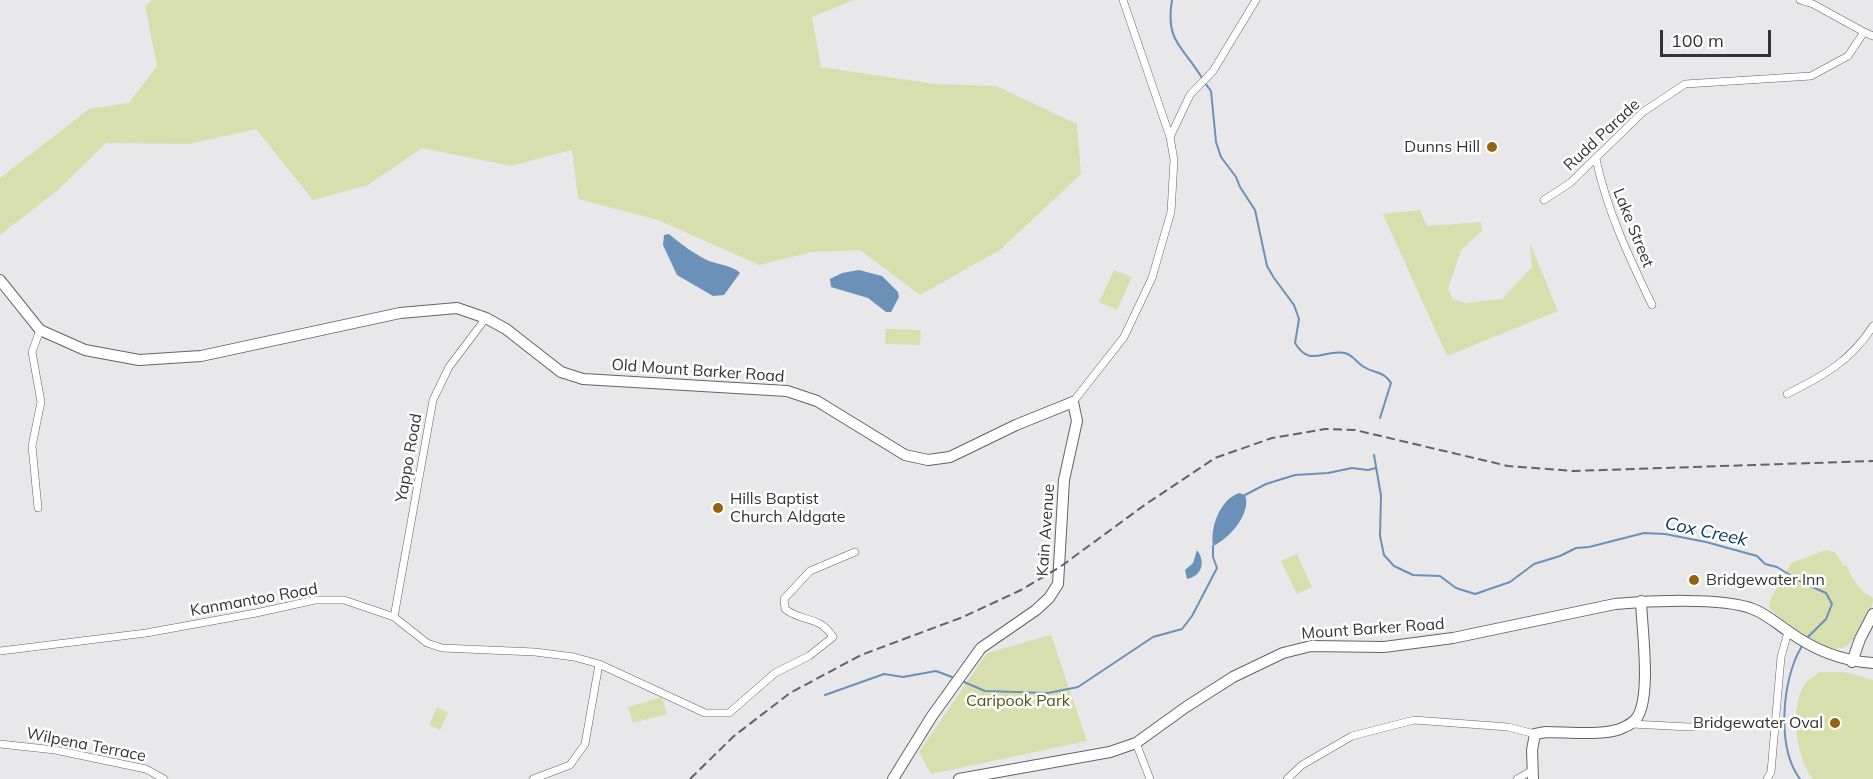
<!DOCTYPE html>
<html>
<head>
<meta charset="utf-8">
<style>
  body { margin:0 }
  #map { position:relative; width:1873px; height:779px; overflow:hidden; background:#e8e8eb; font-family:Mulish,sans-serif }
  canvas { display:block }
  .scale { position:absolute; left:1660px; top:30px; width:111px; height:27px; box-sizing:border-box; border:3px solid #333335; border-top:0; padding-left:8px; font-size:18px; line-height:21px; white-space:nowrap; color:#333335; -webkit-text-stroke:4px #fff; paint-order:stroke }
</style>
</head>
<body>
<div id="map">
<canvas width="1873" height="779"></canvas>
<div class="scale">100 m</div>
</div>
<script>
const ctx = document.querySelector('canvas').getContext('2d');
ctx.lineJoin = 'round';
function fillPath(path, color) { ctx.fillStyle = color; ctx.fill(path, 'evenodd'); }
function strokePath(path, color, width, dash) { ctx.strokeStyle = color; ctx.lineWidth = width; ctx.lineCap = dash ? 'butt' : 'round'; ctx.setLineDash(dash || []); ctx.stroke(path); }
function drawText(font, color, halo, rows, align = 'center') {
  ctx.font = font + ' Mulish,sans-serif'; ctx.lineWidth = 5; ctx.setLineDash([]); ctx.textBaseline = 'middle'; ctx.strokeStyle = halo; ctx.fillStyle = color; for (const [text, x, y, turn = 0] of rows) {
    ctx.save(); ctx.translate(x, y); ctx.rotate((+turn || 0) * Math.PI / 180); ctx.textAlign = isNaN(turn) ? turn : align; if (halo) ctx.strokeText(text, 0, 0); ctx.fillText(text, 0, 0); ctx.restore();
  }
}
fillPath(new Path2D(`
  M152,0H854L812,17L821,67L935,84L996,86L1077,124L1081,174L1000,250L920,295L860,250L812,252L759,265L658,220L578,199L572,150L511,166L422,148L368,185L313,200L256,129L189,144L106,143L58,190L0,235V178L89,109L129,103L157,66L145,6Z
  M1420,210L1427,226L1481,222L1482,231L1461,250L1448,289L1453,299L1465,303L1502,299L1532,267L1530,243L1558,311L1447,356L1383,214Z
  M1114,270L1132,277L1117,310L1099,302Z
  M886,329L921,330L920,345L885,344Z
  M1826,550L1835,552L1843,565L1847,566C1852,580 1860,591 1873,598C1873,609 1867,619 1861,628C1857,635 1850,646 1842,648C1826,653 1781,619 1769,608L1770,600L1791,563Z
  M1297,554L1312,587L1297,594L1281,561Z
  M1051,635L1087,741L931,774L919,752L987,653Z
  M1820,672H1844L1873,680V779H1813C1796,759 1789,706 1805,684C1809,679 1815,676 1820,672Z
  M662,697L667,714L633,723L628,707Z
  M437,707L448,712L440,730L429,725Z`), '#d8dfaf');
fillPath(new Path2D(`
  M669,234C681,244 694,254 709,261C720,265 731,265 740,273L724,295L713,296L677,275L663,245L664,235Z
  M859,270L882,276L898,292L899,297L891,312H886L868,298L831,287L830,279L842,273Z
  M1239,493L1245,495C1252,513 1229,539 1213,546C1210,527 1220,500 1239,493Z
  M1197,550C1206,562 1202,576 1187,579L1185,570L1193,563Z`), '#6b91b9');
strokePath(new Path2D(`
  M1172,0C1165,42 1183,46 1202,78
  M1205,83L1211,91L1216,142L1221,157L1236,177L1240,187L1255,210L1267,266L1274,278L1294,305L1299,319L1295,343C1310,368 1323,349 1345,353C1353,355 1357,363 1364,367C1374,373 1385,372 1391,383L1380,418
  M1374,455L1381,496L1380,536L1384,555L1394,566L1413,575L1440,576L1456,588L1475,594L1510,582L1534,564L1560,556L1576,548L1589,547L1644,533L1665,534L1706,542L1757,556L1765,564L1777,567L1803,583L1826,593L1832,604L1826,619L1807,638
  M1245,495L1266,484L1295,475L1328,473L1352,468L1368,470L1376,468
  M964,682L985,691L1048,693L1078,687L1153,637L1182,629L1192,616L1217,568L1213,557V546
  M825,695L884,674L903,677L936,671L952,677
  M1800,779C1776,747 1782,678 1802,646`), '#6b91b9', 2);
const street = new Path2D(`
  M1123,0L1170,137
  M1800,0L1813,4L1864,32
  M1596,159C1607,211 1629,257 1652,305
  M1544,200L1570,183L1643,112L1685,84L1811,76L1848,56L1864,32L1873,36
  M1787,394C1823,376 1851,361 1873,326
  M1073,402L1124,337L1152,278L1171,212L1174,160L1170,137L1190,95L1213,71L1256,0
  M38,508L32,446L41,402L32,352L40,330
  M394,617L433,400L449,367L486,318
  M0,651L146,633L256,613L315,600H344L394,617L427,643L442,648L535,652L574,657L599,664L705,713H729L775,673L809,656L833,637C819,615 803,623 785,609L784,599L810,571L855,552
  M1632,724L1689,727L1727,724
  M1136,743L1150,779
  M0,744L55,750L146,769L164,779
  M533,779L570,765L585,744L599,664
  M1287,779L1302,765L1352,736L1414,720L1508,727L1535,734
  M1517,779L1533,770
  M1767,779L1771,772L1781,657L1788,632`);
const secondary = new Path2D(`
  M0,280L40,330L85,350L139,360L201,356L400,313L457,308L486,318L506,329L561,372L583,379L787,391L817,401L905,455L928,460L950,457L1016,425L1073,402L1077,421L1064,480L1058,584L1049,598L1036,610L981,648L932,716L893,779
  M1852,662L1860,639L1873,614
  M959,779L1110,752L1136,743L1186,707L1233,677L1283,653L1311,646L1384,647L1453,638L1615,604C1647,601 1723,597 1753,609C1766,614 1776,623 1788,631C1814,650 1841,661 1873,663
  M1533,779L1532,750L1535,734L1546,732C1567,732 1600,736 1620,729C1627,726 1634,723 1638,716C1651,693 1642,629 1641,601`);
strokePath(street, '#636466', 8);
strokePath(secondary, '#636466', 12);
strokePath(street, '#fff', 7);
strokePath(secondary, '#fff', 10);
strokePath(new Path2D(`
  M690,779L734,736L790,693L861,655L963,617L1021,590L1060,567L1146,504L1215,458L1272,438L1325,429L1355,430L1508,466L1573,471L1873,461`), '#636365', 2, [9, 4.5]);
for (const [x, y, r, color] of [
  [1492,147,6,"#946413"],
  [718,508,6,"#946413"],
  [1694,580,6,"#946413"],
  [1835,723,6,"#946413"]
]) { const dot = new Path2D(); dot.arc(x, y, r, 0, 2 * Math.PI); ctx.fillStyle = color; ctx.fill(dot); strokePath(dot, '#fff', 2); }
drawText('16px', '#333335', '#fff', [
  ["Rudd Parade",1602,135,-43],
  ["Lake Street",1633,228,68],
  ["Old Mount Barker Road",698,371,4],
  ["Yappo Road",409,458,-80],
  ["Kain Avenue",1046,530,-86],
  ["Kanmantoo Road",254,600,-10],
  ["Mount Barker Road",1373,629,-4],
  ["Wilpena Terrace",86,745,11]
]);
drawText('16px', '#333335', '#fff', [
  ["Dunns Hill",1480,147],
  ["Hills Baptist",730,499,"left"],
  ["Church Aldgate",730,517,"left"],
  ["Bridgewater Inn",1706,580,"left"],
  ["Bridgewater Oval",1823,723]
], 'right');
drawText('16px', '#505518', '#fff', [
  ["Caripook Park",1018,701]
]);
drawText('italic 18px', '#0d3960', '#fff', [
  ["Cox Creek",1706,532,12]
]);
</script>
</body>
</html>
